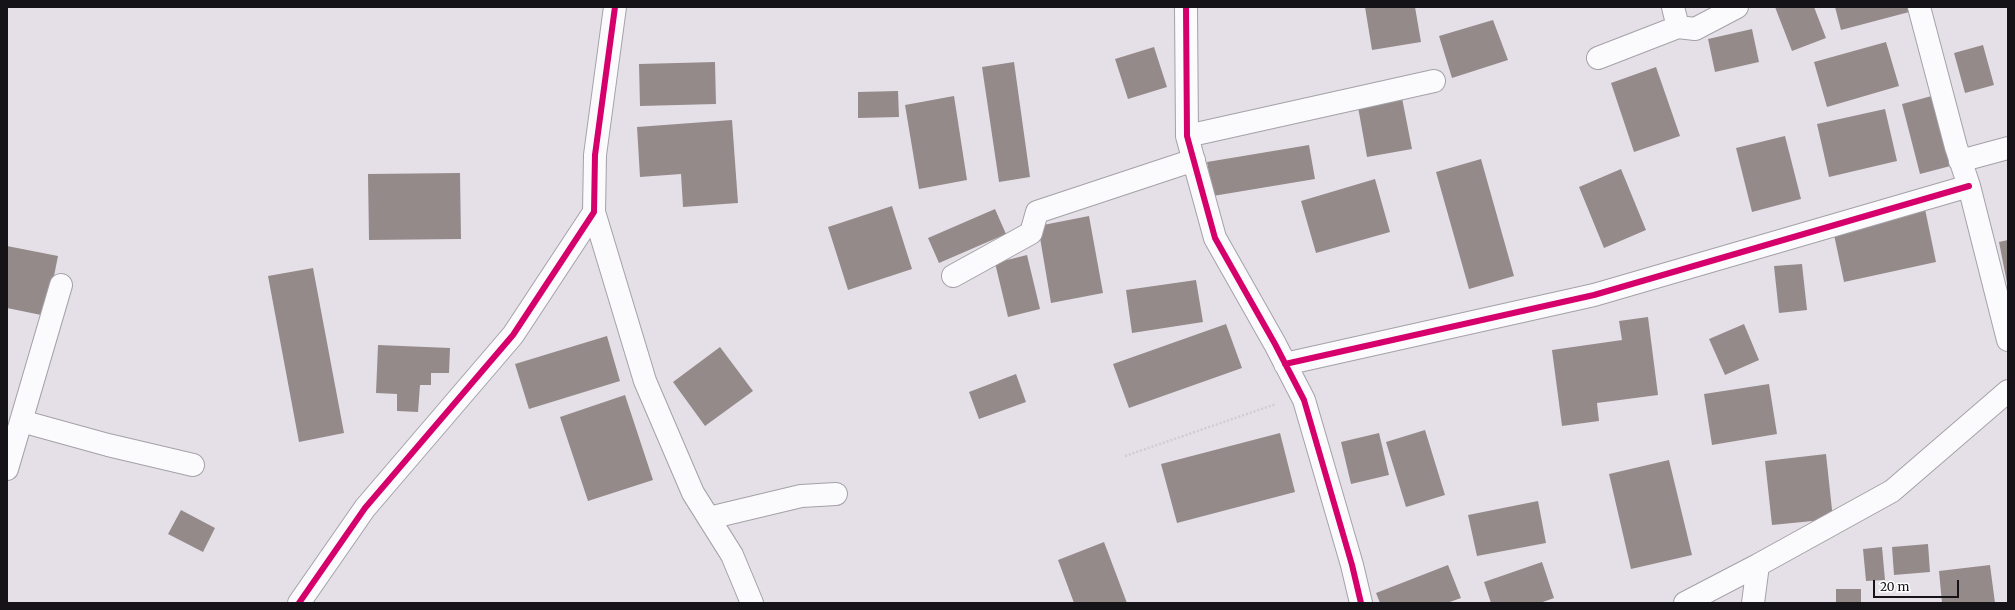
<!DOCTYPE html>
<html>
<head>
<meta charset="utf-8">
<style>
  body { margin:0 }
  #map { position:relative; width:2015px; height:610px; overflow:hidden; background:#e5e0e8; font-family:Merriweather,serif }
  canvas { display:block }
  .frame { position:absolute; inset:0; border:8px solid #161318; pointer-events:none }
  .scale { position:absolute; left:1873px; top:580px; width:86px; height:18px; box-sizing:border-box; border:2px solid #161318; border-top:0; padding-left:5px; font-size:12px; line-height:14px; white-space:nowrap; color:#161318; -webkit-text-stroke:3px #fff; paint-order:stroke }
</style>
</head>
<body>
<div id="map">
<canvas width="2015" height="610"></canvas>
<div class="frame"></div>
<div class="scale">20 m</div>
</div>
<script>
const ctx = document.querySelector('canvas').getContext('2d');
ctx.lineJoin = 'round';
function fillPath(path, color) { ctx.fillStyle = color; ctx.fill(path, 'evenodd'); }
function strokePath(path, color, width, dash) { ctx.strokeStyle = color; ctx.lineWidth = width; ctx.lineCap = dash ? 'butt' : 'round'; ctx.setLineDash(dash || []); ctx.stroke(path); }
fillPath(new Path2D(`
  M1365,7H1415L1421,42L1372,50Z
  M1775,7H1814L1826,38L1792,51Z
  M1835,7H1912L1913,11L1841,30Z
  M1493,20L1508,60L1452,78L1439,36Z
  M1752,29L1759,62L1715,72L1708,39Z
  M1886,42L1899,86L1827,107L1814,62Z
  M1983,45L1994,85L1965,93L1954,53Z
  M1154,47L1167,87L1128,99L1115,59Z
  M715,62L716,104L640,106L639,64Z
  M1014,62L1030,177L999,182L982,67Z
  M1656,67L1680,136L1634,152L1611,83Z
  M898,91L899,117L858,118V92Z
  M1939,94L1958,164L1920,174L1902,104Z
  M954,96L967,180L919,189L905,105Z
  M1402,98L1412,149L1367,157L1358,107Z
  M1885,109L1897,161L1829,177L1817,124Z
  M732,120L738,203L683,207L681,174L640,177L637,127Z
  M1785,136L1801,199L1752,212L1736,148Z
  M1309,145L1315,179L1213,196L1207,162Z
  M1481,159L1514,276L1469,289L1436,172Z
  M1621,169L1646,230L1604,248L1579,187Z
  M460,173L461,239L369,240L368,174Z
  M1375,179L1390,232L1316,253L1301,201Z
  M892,206L912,269L848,290L828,227Z
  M995,209L1006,234L939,263L928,238Z
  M1925,209L1936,262L1844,282L1833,230Z
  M1089,216L1103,293L1051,303L1038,226Z
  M2008,240V283H2007L1999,242Z
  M7,246L58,256L46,316L7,308Z
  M1027,255L1040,309L1008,317L995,263Z
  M1802,264L1807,310L1779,313L1774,266Z
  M313,268L344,433L299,442L268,276Z
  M1196,280L1203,322L1132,333L1126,290Z
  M1648,317L1658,395L1597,403L1599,421L1562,426L1552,350L1622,340L1619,321Z
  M1226,324L1242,368L1129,408L1113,364Z
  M1744,324L1759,360L1725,375L1709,339Z
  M607,336L620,381L529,409L515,364Z
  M378,345L450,348L449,373H431V385H420L418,412L397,411V394L376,393Z
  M720,347L753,391L705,426L673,382Z
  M1016,374L1026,402L979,419L969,392Z
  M1769,384L1777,434L1712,445L1704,394Z
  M625,395L653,480L588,501L560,417Z
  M1425,430L1445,495L1406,507L1386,442Z
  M1280,433L1295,492L1177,523L1161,464Z
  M1379,433L1389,475L1351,484L1341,442Z
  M1826,454L1833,519L1772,525L1765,461Z
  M1669,460L1692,555L1631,569L1609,474Z
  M1538,501L1546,543L1477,556L1468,515Z
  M181,510L215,528L203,552L168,534Z
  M1104,542L1127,603H1074L1058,560Z
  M1928,544L1930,572L1894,575L1892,547Z
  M1882,547L1885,580L1866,581L1863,549Z
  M1542,562L1554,598L1540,603H1491L1484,582Z
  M1448,565L1461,598L1447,603H1380L1376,593Z
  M1990,565L1995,603H1942L1939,571Z
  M1836,589H1861V603H1836Z`), '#958a8a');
const minor = new Path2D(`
  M1186,7L1187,136L1215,238L1275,344L1304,400L1352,565L1361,603
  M1673,7L1678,27
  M1919,7L1956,147L1969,186L2008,340
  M1598,58L1678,27L1695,29L1737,7
  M1187,136L1434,81
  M1960,161L2008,148
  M594,212L645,381L693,493L732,555L752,603
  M953,276L1031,233L1037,212L1194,160
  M1285,364L1594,295L1969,186
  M21,421L108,445L193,465
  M7,469L61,285
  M709,518L801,496L836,494
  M299,603L365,508L513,335L594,212L595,155L615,7
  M1685,603L1758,565L1892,491L2008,391
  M1753,603L1758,565`);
strokePath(minor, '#a4a1a7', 24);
strokePath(new Path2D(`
  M1125,456L1276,404`), '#cfcdd0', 2.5, [2, 2]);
strokePath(minor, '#fbfafc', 22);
strokePath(new Path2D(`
  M1186,7L1187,136L1215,238L1275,344L1304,400L1352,565L1361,603
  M1285,364L1594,295L1969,186
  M299,603L365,508L513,335L594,212L595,155L615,7`), '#d6006c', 6);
</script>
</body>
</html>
